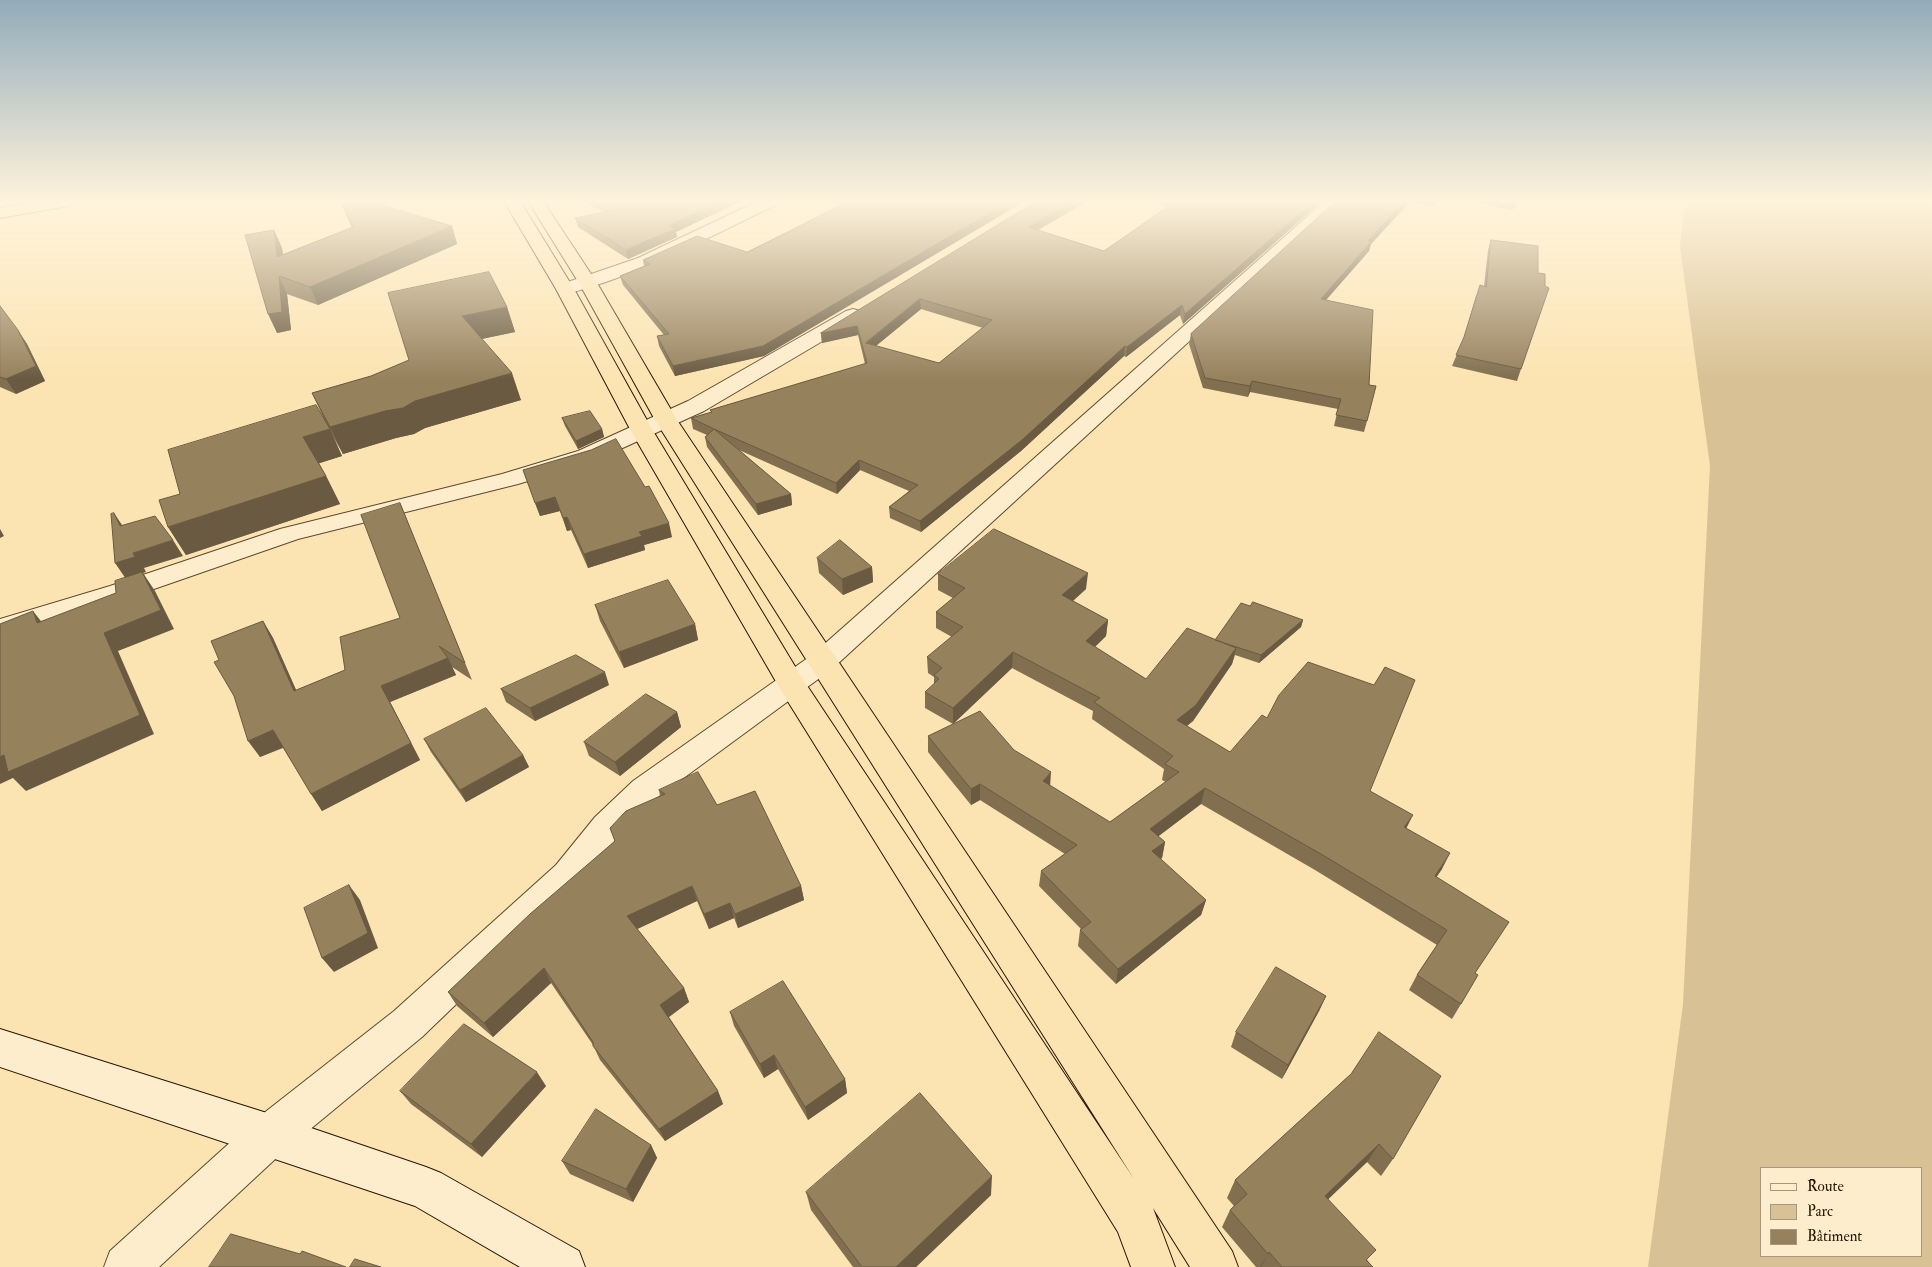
<!DOCTYPE html>
<html>
<head>
<meta charset="utf-8">
<style>
  body { margin:0 }
  #map { position:relative; width:1932px; height:1267px; overflow:hidden; background:#fce4b2; font-family:"IM FELL Double Pica",serif }
  canvas { display:block }
  .legend { position:absolute; left:1760px; top:1167px; width:162px; height:90px; box-sizing:border-box; background:#fdedcd; border:1px solid #a8977b; margin:0; padding:6px 9px; list-style:none; font-size:15px; color:#281500 }
  .legend li { display:flex; align-items:center; gap:10px; height:25px }
  .legend b { width:25px; border:1px solid #a8977b }
</style>
</head>
<body>
<div id="map">
<canvas width="1932" height="1267"></canvas>
<ul class="legend">
<li><b style="height:6px;background:#fdedcd"></b>Route</li>
<li><b style="height:14px;background:#d8c194"></b>Parc</li>
<li><b style="height:14px;background:#96815d"></b>Bâtiment</li>
</ul>
</div>
<script>
const ctx = document.querySelector('canvas').getContext('2d');
ctx.lineJoin = 'round';
function fillPath(path, color) { ctx.fillStyle = color; ctx.fill(path, 'evenodd'); }
function strokePath(path, color, width, dash) { ctx.strokeStyle = color; ctx.lineWidth = width; ctx.lineCap = dash ? 'butt' : 'round'; ctx.setLineDash(dash || []); ctx.stroke(path); }
fillPath(new Path2D(`
  M1685,201H1932V1267H1648L1683,1004L1710,466L1680,247ZM1761,1168H1921V1256H1761Z`), '#d8c194');
const street = new Path2D(`
  M39,201H75L74,204L68,206L0,218V208Z
  M758,201H779L778,204C708,237 640,276 565,294L559,293L556,289L559,285L638,258Z
  M1325,201H1342L832,669L655,799L619,835L580,885L422,1037L285,1150L159,1267H104L110,1251L255,1120L394,1011L556,865L595,817L633,781L812,655Z
  M853,309L860,311L862,315L860,319L704,411L594,461L518,484L298,539L128,598L0,637V619L110,586L280,529L502,474L578,451L688,401L846,311Z`);
const secondary = new Path2D(`
  M0,1029L270,1114L426,1167L441,1173L579,1251L585,1267H520L415,1206L0,1067Z`);
const highway = new Path2D(`
  M504,201H520L574,289L653,431L802,678L1134,1179L655,420L579,283L528,201H543L597,283L677,420L1232,1251L1238,1267H1190L1153,1208L1175,1267H1131L1118,1232L782,692L631,431L556,289Z`);
strokePath(street, '#5d492c', 2);
strokePath(secondary, '#281500', 2);
strokePath(highway, '#281500', 2);
fillPath(street, '#fdedcd');
fillPath(secondary, '#fdedcd');
fillPath(highway, '#fce4b2');
fillPath(new Path2D(`
  M340,201L452,226L457,244L318,305L287,294L291,330L277,333L274,230L282,248L283,255L352,228Z
  M580,201H741L676,232L677,237L628,259L578,227L575,218L605,212Z
  M828,201H1025L764,356L675,376L659,346L657,336L664,335L623,285L620,276L644,266L643,260L747,252L842,205Z
  M1088,201L1038,230L1104,251L1168,207L1148,201H1322L1183,324L1180,315L1126,357L1124,356L1021,451L921,532L890,518L889,507L909,491L860,470L837,494L739,450L791,494L792,505L758,515L707,447L705,437L707,435L693,429L691,418L711,412L710,410L865,364L858,335L822,343L821,333ZM921,309L983,328L939,363L876,346Z
  M1336,201H1438L1433,207L1410,202L1371,244L1369,251L1326,300L1367,421L1364,432L1334,426L1338,409L1250,392L1248,397L1203,388L1189,344L1191,334Z
  M1470,201H1519L1512,210Z
  M1491,240L1521,369L1517,381L1452,366L1463,340L1476,296L1484,286L1488,250Z
  M0,306L27,344L45,381L16,394L0,387Z
  M507,307L515,332L482,339L521,400L425,428L414,434L396,438L343,454L332,435L342,456L319,463L326,476L340,504L186,555L168,527L180,494L324,419L312,393L371,376L409,360Z
  M562,418L602,429L604,437L578,449L565,426Z
  M523,470L672,537L644,545L645,550L588,568L571,530L567,531L560,511L540,516Z
  M400,503L472,680L452,667L456,675L390,702L420,760L322,811L283,748L260,757L234,696L263,621L273,638L296,690L345,670L400,618Z
  M817,558L872,567L873,582L843,595L819,573Z
  M938,574L1086,589L1073,601L1108,620L1106,636L1095,647L1146,679L1215,640L1250,606L1303,620L1301,627L1259,663L1235,655L1232,664L1193,721L1186,726L1230,752L1370,791L1406,829L1442,869L1436,877L1499,937L1475,973L1461,1004L1452,1019L1409,990L1417,975L1437,945L1315,870L1201,804L1158,836L1165,842L1162,858L1160,859L1206,900L1201,915L1116,984L1078,946L1080,930L1081,929L1039,886L1041,871L1065,854L980,800L971,805L928,752V736L1014,750L1050,786L1110,822L1166,782L1162,780L1164,769L1092,719L1093,711L1012,668L953,724L925,708V692L934,684V677L928,673L927,657L952,637L936,628V612L953,598L938,590Z
  M595,605L695,624L698,640L624,668L600,621Z
  M609,685L535,721L506,702L501,689Z
  M677,712L681,727L620,776L589,756L584,742Z
  M424,739L523,755L529,767L466,802L431,752Z
  M659,790L717,805L801,886L804,900L738,928L734,918L709,929L697,901L637,929L684,988L689,1002L669,1017L718,1091L723,1104L665,1141L600,1060L593,1045L551,983L493,1037L457,1006L448,992L615,841L610,828L660,796Z
  M1326,996L1319,1011L1282,1079L1231,1047L1236,1032Z
  M730,1012L845,1079L847,1093L808,1120L778,1069L764,1078L734,1026Z
  M1351,1074L1393,1159L1381,1176L1367,1162L1328,1199L1368,1261L1373,1267H1256L1222,1227L1230,1210L1234,1206L1227,1198L1235,1180Z
  M546,1086L482,1157L411,1104L400,1091Z
  M651,1145L657,1158L633,1202L570,1174L562,1161Z
  M806,1192L991,1195L916,1267H853L811,1210Z`), '#816f50');
fillPath(new Path2D(`
  M721,201H741L676,232L677,237L628,259L626,250L668,226Z
  M1010,201H1025L764,356L675,376L673,366Z
  M1073,201H1088L1027,236L1028,227Z
  M1314,201H1322L1183,324L1185,314Z
  M1404,201H1410L1371,244L1369,251L1319,308L1321,299L1368,241Z
  M1519,201L1512,210L1515,202Z
  M452,226L457,244L318,305L310,287Z
  M274,230L282,248L285,275L277,257Z
  M279,276L287,294L291,330L277,333L268,314Z
  M920,299L921,309L867,353L866,343Z
  M1182,305L1180,315L1126,357L1127,347Z
  M507,307L515,332L471,341L462,316Z
  M857,326L858,335L822,343L821,333Z
  M18,330L27,344L45,381L16,394L6,379Z
  M1125,346L1124,356L1021,451L921,532L920,521Z
  M512,373L521,400L425,428L414,434L396,438L343,454L330,427L415,401Z
  M1252,381L1250,392L1248,397L1250,386Z
  M330,429L342,456L317,464L303,437Z
  M602,429L604,437L578,449L576,441Z
  M859,460L860,470L837,494L836,483Z
  M326,476L340,504L186,555L168,527Z
  M791,494L792,505L758,515L756,504Z
  M555,497L560,511L540,516L535,503Z
  M114,513L124,528L120,526Z
  M567,517L571,530L567,531L563,518Z
  M669,523L672,537L644,545L645,550L588,568L584,554L639,532Z
  M0,529L4,536L0,538Z
  M173,540L183,556L144,568L146,572L143,573L155,591L174,629L118,651L154,734L26,791L13,778L0,784V757L104,633L126,579L115,563L133,553Z
  M872,567L873,582L843,595L842,579Z
  M1088,573L1086,589L1061,611L1062,595Z
  M33,611L48,630L37,623Z
  M1108,620L1106,636L1084,657L1086,641Z
  M1303,620L1301,627L1259,663L1261,655Z
  M263,621L273,638L304,708L294,691Z
  M695,624L698,640L624,668L619,652Z
  M1236,648L1232,664L1193,721L1174,737L1177,720Z
  M1013,652L1012,668L953,724V708Z
  M448,658L456,675L390,702L420,760L322,811L311,794L381,686Z
  M605,672L609,685L535,721L530,708Z
  M677,712L681,727L620,776L615,762Z
  M273,730L284,747L260,757L248,741Z
  M523,755L529,767L466,802L460,790Z
  M1051,772L1050,788L1043,781Z
  M980,784V800L971,805V789Z
  M1205,788L1201,804L1147,845L1150,829Z
  M1413,815L1405,831L1404,827Z
  M1165,842L1162,858L1149,867L1152,851Z
  M1450,853L1442,869L1427,891L1435,876Z
  M349,885L360,900L378,948L334,972L322,958Z
  M692,886L697,901L633,931L627,916Z
  M801,886L804,900L738,928L735,914Z
  M1206,900L1201,915L1116,984L1118,969Z
  M730,903L734,918L709,929L704,914Z
  M544,968L551,983L493,1037L484,1023Z
  M684,988L689,1002L666,1019L660,1005Z
  M1326,996L1319,1011L1282,1079L1288,1065Z
  M774,1055L778,1069L764,1078L760,1064Z
  M537,1072L546,1086L482,1157L471,1144Z
  M845,1079L847,1093L808,1120L805,1107Z
  M718,1091L723,1104L665,1141L659,1129Z
  M1379,1144L1367,1162L1314,1213L1325,1196Z
  M651,1145L657,1158L633,1202L626,1189Z
  M992,1176L991,1195L916,1267H896Z
  M1269,1252L1261,1267H1260L1268,1254Z`), '#695a41');
const building = new Path2D(`
  M341,201H368L452,226L310,287L279,276L282,312L268,314L245,235L274,230L277,257L353,227Z
  M599,201H721L668,226L676,228L626,250L575,218L618,209Z
  M850,201H1010L763,346L673,366L657,336L669,334L620,276L650,264L643,260L697,236L747,252Z
  M1037,201H1073L1028,227L1104,251L1176,201H1314L1185,314L1182,305L1127,347L1125,346L1022,440L920,521L889,507L918,485L859,460L836,483L714,429L791,494L756,504L705,437L714,429L691,418L712,412L710,410L867,363L857,326L821,333ZM920,299L992,320L939,363L866,343Z
  M1336,201H1404L1368,241L1371,242L1321,299L1373,310L1369,385L1376,386L1367,421L1336,415L1341,399L1252,381L1250,386L1205,378L1191,334Z
  M1491,240L1538,246V273L1545,274V286L1549,288L1521,369L1456,355L1464,337L1480,285L1486,287Z
  M489,272L507,307L462,316L512,373L415,401L403,408L385,411L330,427L312,393L371,376L409,360L388,293Z
  M0,306L18,330L36,366L6,379L0,377Z
  M316,405L330,429L303,437L326,476L168,527L159,500L180,494L168,450Z
  M590,411L602,429L576,441L562,418Z
  M616,439L645,487L649,486L669,523L639,532L642,536L584,554L567,517L563,518L555,497L535,503L523,470L591,450Z
  M400,503L465,663L439,646L448,658L381,686L411,743L311,794L273,730L248,741L234,696L214,662L219,660L211,641L263,621L294,691L345,670L340,637L400,618L361,515Z
  M114,513L120,526L155,516L173,540L133,553L135,557L115,563L111,514Z
  M994,529L1088,573L1062,595L1108,620L1086,641L1146,679L1187,628L1236,648L1196,705L1177,720L1230,752L1262,715L1267,718L1279,695L1308,662L1374,685L1385,667L1415,680L1370,791L1413,815L1404,827L1450,853L1435,876L1509,922L1475,973L1478,975L1461,1004L1417,975L1447,930L1321,854L1205,788L1150,829L1165,842L1152,851L1206,900L1118,969L1080,930L1091,922L1041,871L1077,845L980,784L971,789L928,736L980,711L1014,750L1051,772L1043,781L1110,822L1179,772L1165,764L1173,756L1094,702L1100,698L1013,652L953,708L925,692L939,679L934,675L942,668L927,657L963,627L936,612L965,588L938,574Z
  M840,540L872,567L842,579L817,558Z
  M142,572L161,610L104,633L140,715L8,772L4,755L0,757V624L33,611L37,623L116,593L115,581Z
  M668,580L695,624L619,652L595,605Z
  M1253,602L1303,620L1261,655L1215,640L1241,603L1250,606Z
  M576,655L605,672L530,708L501,689Z
  M646,694L677,712L615,762L584,742Z
  M486,708L523,755L460,790L424,739Z
  M698,772L717,805L755,791L801,886L735,914L730,903L704,914L692,886L627,916L684,988L660,1005L718,1091L659,1129L593,1046V1042L544,968L484,1023L448,992L530,914L615,841L610,828L626,811L665,794L659,790Z
  M349,885L368,933L322,958L304,908Z
  M1276,967L1326,996L1288,1065L1236,1032Z
  M783,981L845,1079L805,1107L774,1055L760,1064L730,1012Z
  M464,1024L537,1072L471,1144L400,1091Z
  M1379,1032L1441,1076L1393,1159L1379,1144L1325,1196L1376,1250L1366,1260L1373,1267H1282L1269,1252L1268,1254L1230,1210L1247,1194L1235,1180L1351,1074Z
  M920,1093L992,1176L896,1267H862L806,1192Z
  M596,1109L651,1145L626,1189L562,1161Z
  M231,1234L300,1254L302,1251L346,1267H209Z
  M355,1259L381,1267H350Z`);
fillPath(building, '#96815d');
strokePath(building, '#695a41', 1);
const sky = ctx.createLinearGradient(0, 0, 0, 379);
sky.addColorStop(0, '#93abba');
sky.addColorStop(0.53, '#fef3dc');
sky.addColorStop(1, '#fef3dc00');
ctx.fillStyle = sky;
ctx.fillRect(0, 0, 1932, 379);
</script>
</body>
</html>
